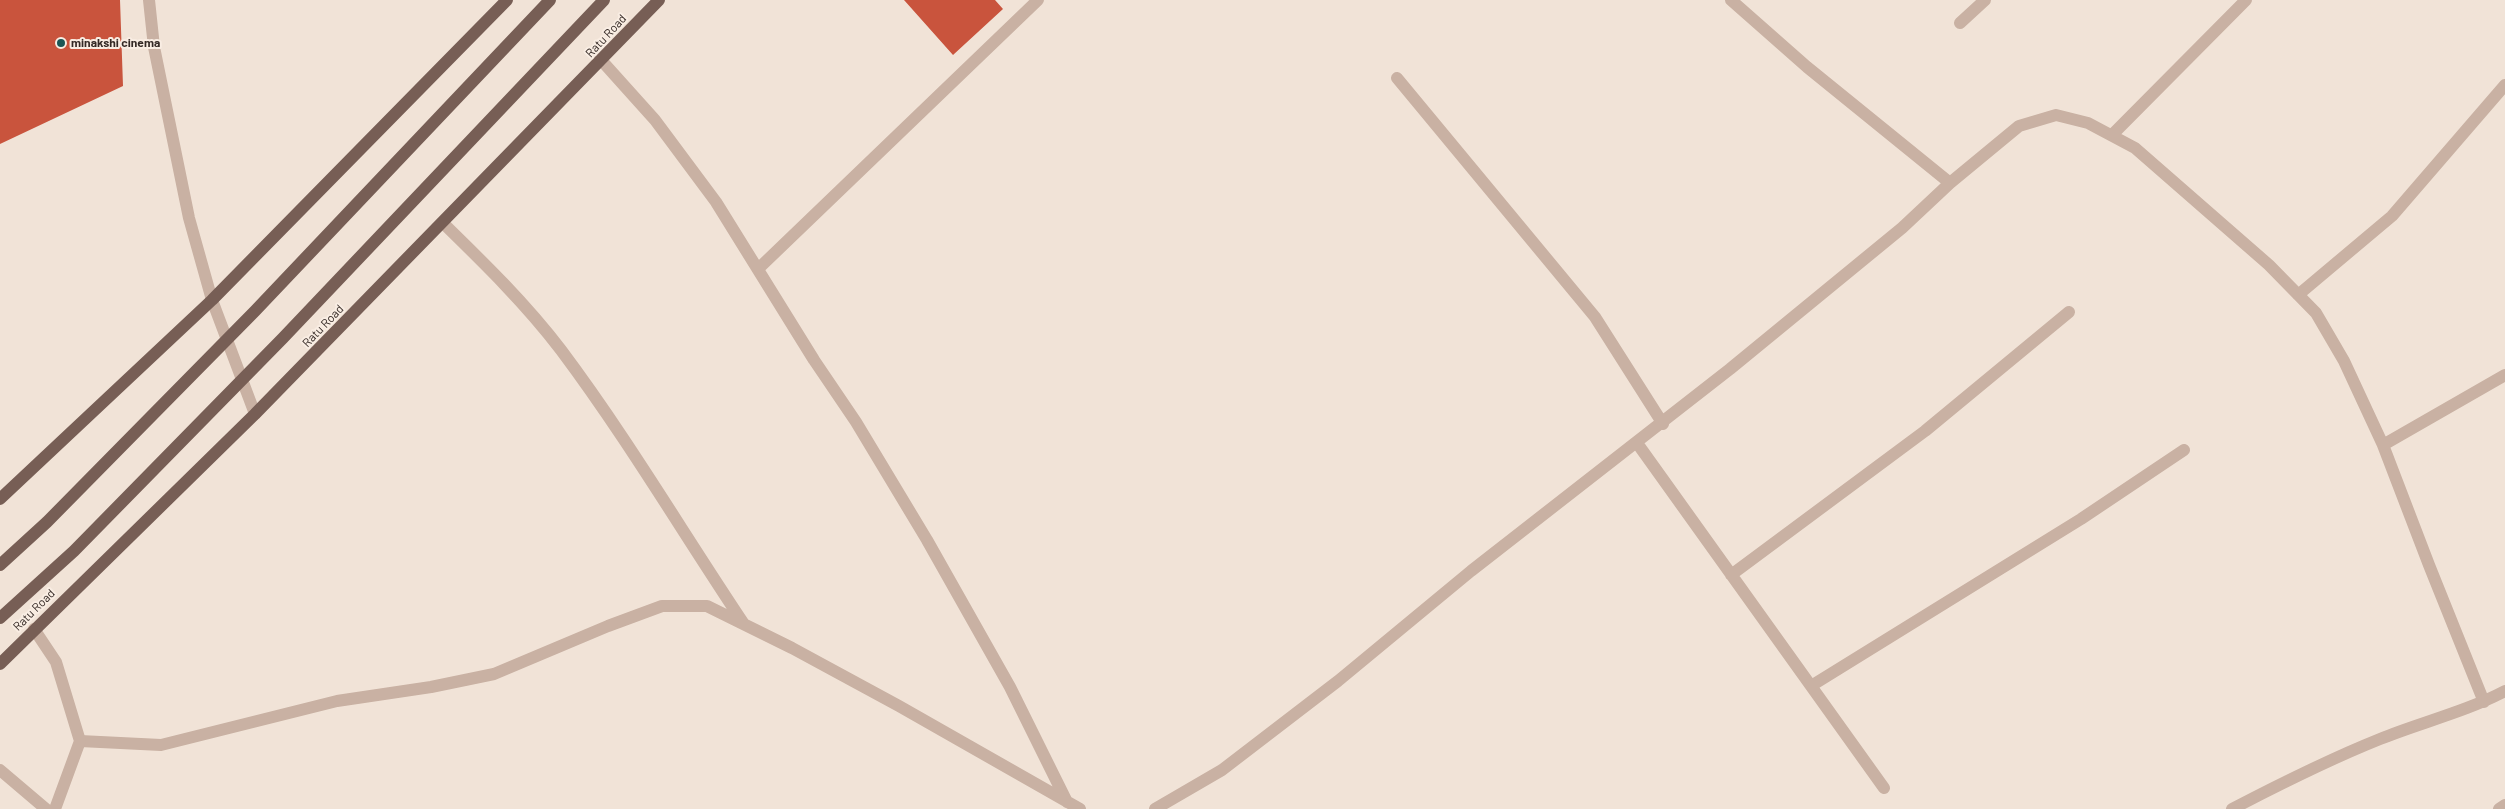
<!DOCTYPE html>
<html>
<head>
<meta charset="utf-8">
<style>
  body { margin:0 }
  canvas { display:block; background:#f1e3d7 }
</style>
</head>
<body>
<canvas width="2505" height="809"></canvas>
<script>
const ctx = document.querySelector('canvas').getContext('2d');
ctx.lineJoin = 'round';
function fillPath(path, color) { ctx.fillStyle = color; ctx.fill(path, 'evenodd'); }
function strokePath(path, color, width, dash) { ctx.strokeStyle = color; ctx.lineWidth = width; ctx.lineCap = dash ? 'butt' : 'round'; ctx.setLineDash(dash || []); ctx.stroke(path); }
function drawText(font, color, halo, rows, align = 'center') {
  ctx.font = font + ' Barlow,sans-serif'; ctx.lineWidth = 4; ctx.setLineDash([]); ctx.textBaseline = 'middle'; ctx.strokeStyle = halo; ctx.fillStyle = color; for (const [text, x, y, turn = 0] of rows) {
    ctx.save(); ctx.translate(x, y); ctx.rotate((+turn || 0) * Math.PI / 180); ctx.textAlign = isNaN(turn) ? turn : align; if (halo) ctx.strokeText(text, 0, 0); ctx.fillText(text, 0, 0); ctx.restore();
  }
}
fillPath(new Path2D(`
  M0,0H120L123,86L0,144Z
  M904,0H995L1003,9L953,55Z`), '#c9543d');
strokePath(new Path2D(`
  M149,0L154,47L189,218L212,300L255,414
  M1731,0L1807,67L1950,183
  M1960,23L1985,0
  M602,61L655,120L716,202L814,360L856,422L927,540L1010,687L1067,802
  M1397,78L1595,317L1663,424
  M2112,135L2246,0
  M443,223C484,263 526,304 561,350C627,438 683,533 744,624
  M758,269L1038,0
  M2298,295L2392,216L2505,85
  M1637,443L1884,788
  M2383,445L2505,375
  M1731,575L1925,431L2069,312
  M1811,686L2081,519L2184,450
  M80,741L161,745L337,701L431,687L494,674L608,626L662,606H707L792,648L899,706L1080,809
  M1155,809L1222,770L1338,681L1471,571L1730,369L1902,228L1950,183L2019,126L2056,115L2088,123L2135,148L2269,265L2316,313L2344,361L2383,445L2429,565L2484,702
  M2232,809C2280,784 2330,759 2380,739C2422,722 2465,712 2505,691
  M2499,809L2505,805`), '#c9b1a3', 12);
strokePath(new Path2D(`
  M34,629L56,662L80,741L55,809
  M0,770L46,809`), '#c9b1a3', 12);
strokePath(new Path2D(`
  M0,499L212,300L507,0
  M0,664L255,414L659,0`), '#775e55', 12);
strokePath(new Path2D(`
  M0,565L47,522L255,311L550,0
  M0,618L74,551L283,338L604,0`), '#775e55', 12);
for (const [x, y, r, color] of [
  [61,43,5,"#1a5655"]
]) { const dot = new Path2D(); dot.arc(x, y, r, 0, 2 * Math.PI); ctx.fillStyle = color; ctx.fill(dot); strokePath(dot, '#f9ede3', 2); }
drawText('12px', '#342925', '#f9ede3', [
  ["Ratu Road",606,36,-47],
  ["Ratu Road",323,326,-46],
  ["Ratu Road",34,610,-45]
]);
drawText('bold 12px', '#342925', '#f9ede3', [
  ["minakshi cinema",71,43]
], 'left');
</script>
</body>
</html>
